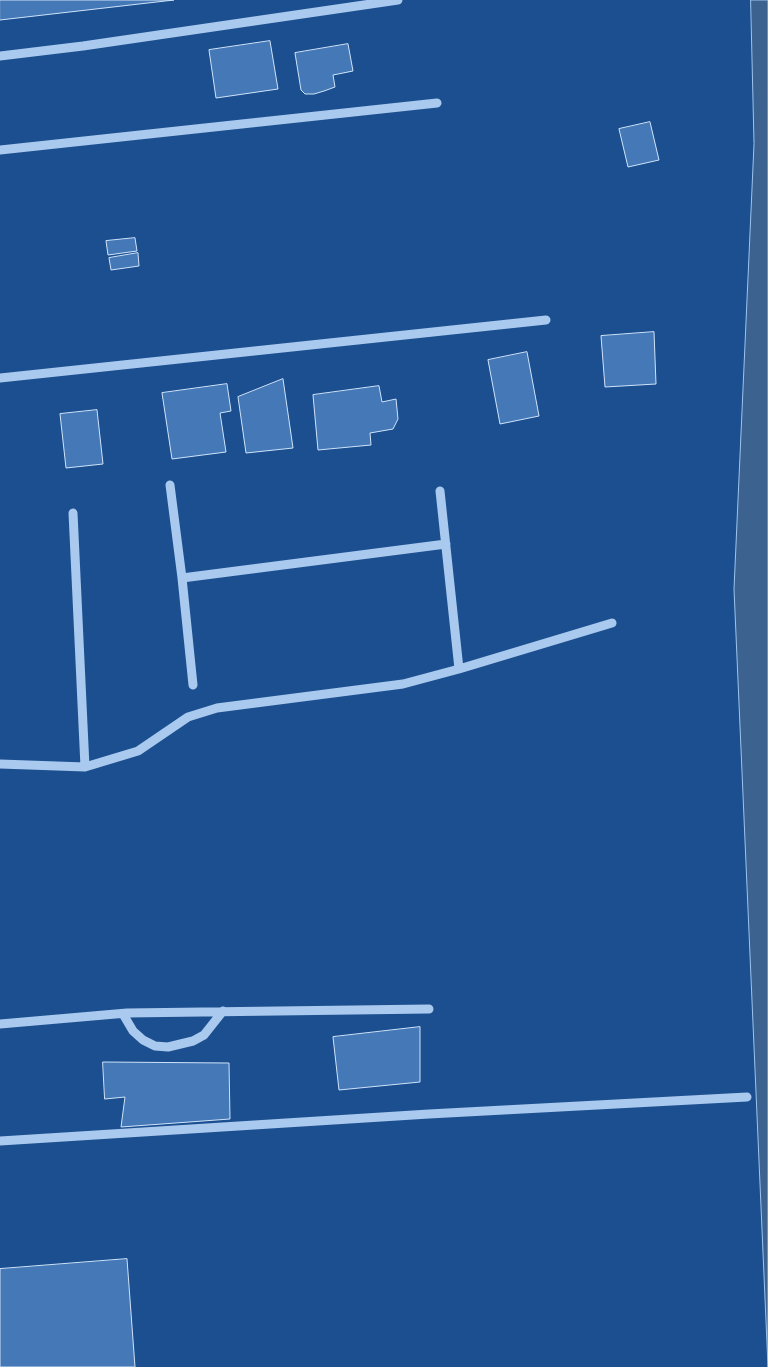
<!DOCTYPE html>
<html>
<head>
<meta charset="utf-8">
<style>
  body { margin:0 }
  canvas { display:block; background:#1b4f8f }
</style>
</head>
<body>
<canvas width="768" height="1367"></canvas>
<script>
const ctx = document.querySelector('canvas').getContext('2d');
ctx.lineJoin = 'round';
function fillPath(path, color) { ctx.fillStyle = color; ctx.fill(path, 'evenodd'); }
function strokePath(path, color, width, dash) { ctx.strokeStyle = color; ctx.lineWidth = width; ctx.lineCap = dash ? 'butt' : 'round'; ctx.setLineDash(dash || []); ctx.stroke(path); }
const water = new Path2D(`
  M751,0H768V1367L734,589L754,144Z`);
fillPath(water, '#3c6290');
strokePath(water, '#9cc4f0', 1);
const building = new Path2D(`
  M0,0H174L0,20Z
  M270,41L278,89L216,98L209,50Z
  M348,44L353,71L333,75L335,87L324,91L314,94H305L301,90L295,53Z
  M650,122L659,160L628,167L619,129Z
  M135,238L137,251L108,255L106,241Z
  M138,253L139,266L111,270L109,258Z
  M654,332L656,384L605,387L601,336Z
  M527,352L539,416L500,424L488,360Z
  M283,379L293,448L246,453L238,397Z
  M227,384L231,411L220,413L226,452L172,459L162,393Z
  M379,386L382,402L396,399L398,419L393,429L370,433L371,445L318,450L313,395Z
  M97,410L103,464L66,468L60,414Z
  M420,1027V1082L339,1090L333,1037Z
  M103,1062L229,1063L230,1119L121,1127L125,1097L105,1099Z
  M127,1259L135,1367H0V1269Z`);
fillPath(building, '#4478b7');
strokePath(building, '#cfe3fa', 1);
strokePath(new Path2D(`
  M0,56L83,46L398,0
  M0,150L437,103
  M0,378L546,320
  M170,485L182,578
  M440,491L459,669
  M73,513L85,767
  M193,685L182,578L446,544
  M0,764L85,767L138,751L188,717L217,708L403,684L459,669L612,623
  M123,1014L133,1031L143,1040L155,1046L168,1047L193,1041L204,1035L223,1011
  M0,1024L127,1013L429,1009
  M0,1141L429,1114L747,1097`), '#a9c9ee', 9);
</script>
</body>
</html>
